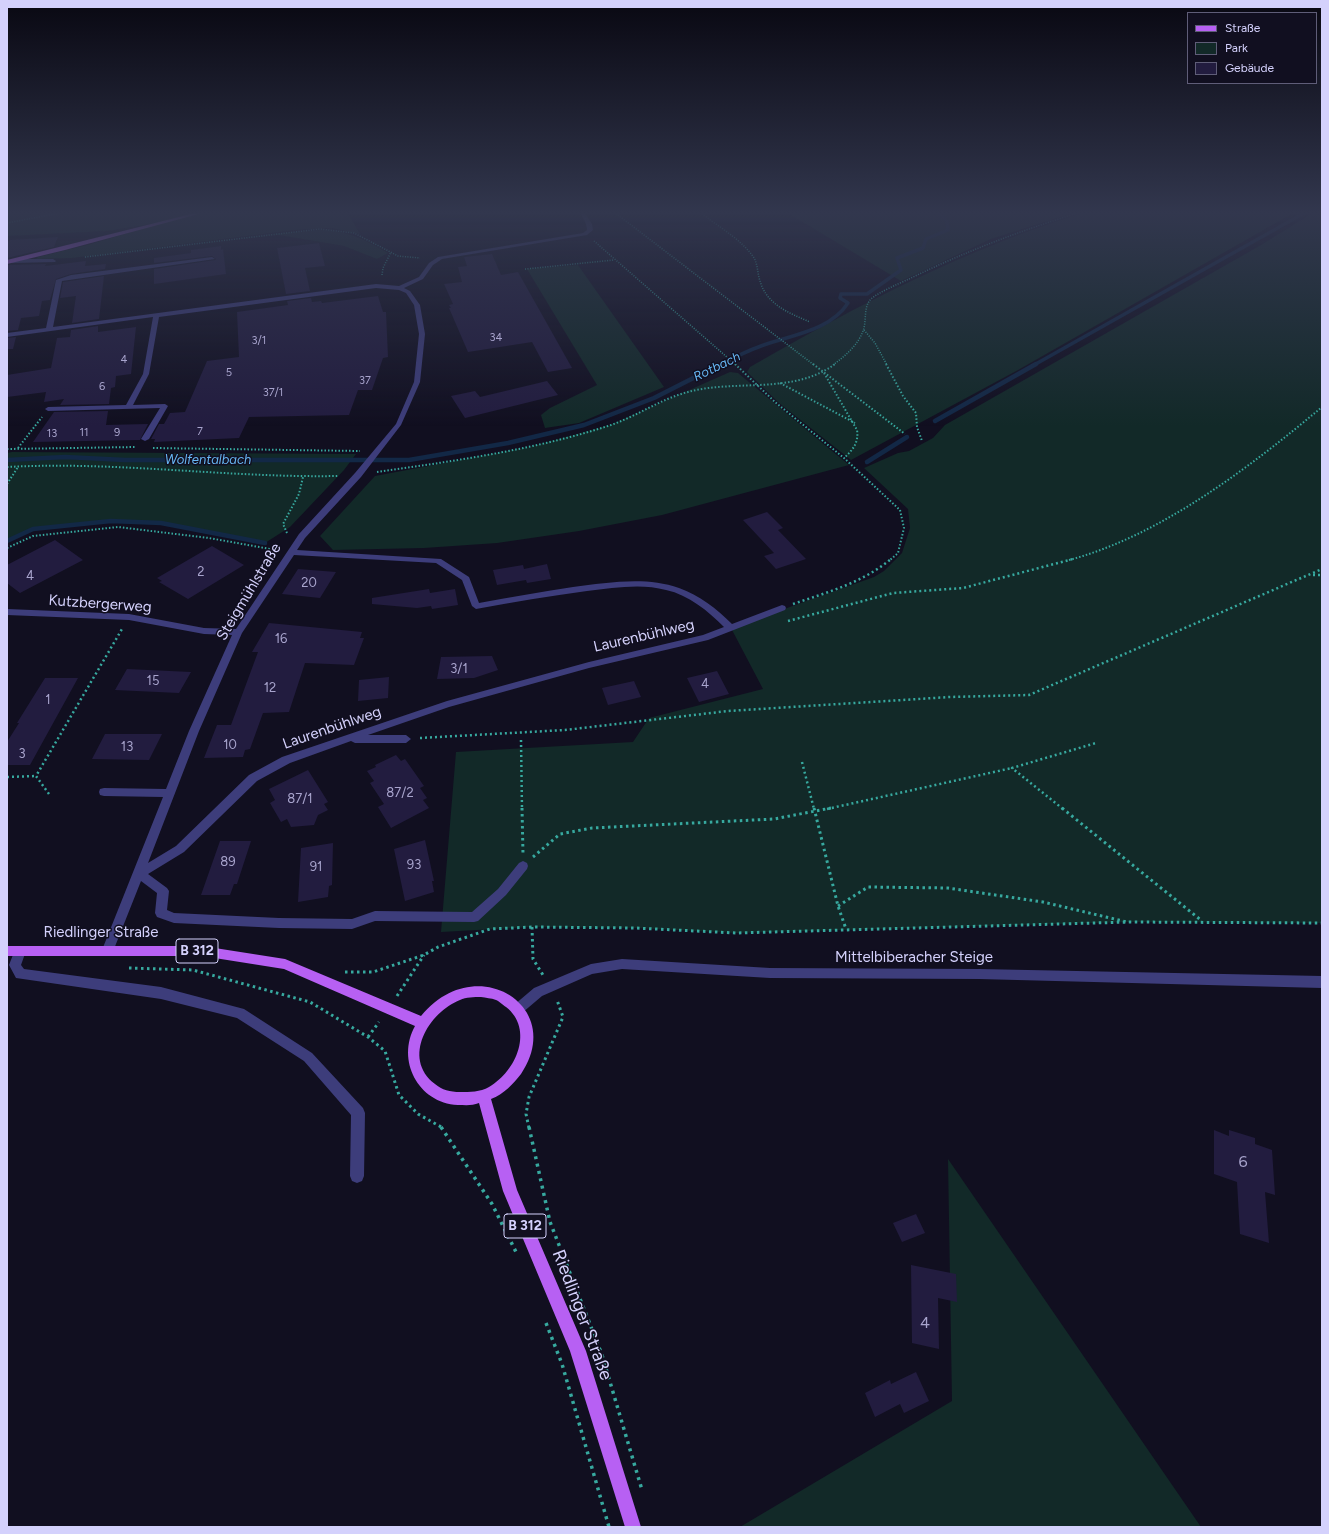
<!DOCTYPE html>
<html>
<head>
<meta charset="utf-8">
<style>
  body { margin:0 }
  #map { position:relative; width:1329px; height:1534px; overflow:hidden; background:#110f20; font-family:Figtree,sans-serif }
  canvas { display:block }
  .frame { position:absolute; inset:0; border:8px solid #d4d1fc; pointer-events:none }
  .legend { position:absolute; left:1187px; top:12px; width:130px; height:72px; box-sizing:border-box; background:#110f20; border:1px solid #5f5d78; margin:0; padding:5px 7px; list-style:none; font-size:12px; color:#d4d1fc }
  .legend li { display:flex; align-items:center; gap:8px; height:20px }
  .legend b { width:20px; border:1px solid #5f5d78 }
</style>
</head>
<body>
<div id="map">
<canvas width="1329" height="1534"></canvas>
<div class="frame"></div>
<ul class="legend">
<li><b style="height:5px;background:#b760f3"></b>Straße</li>
<li><b style="height:11px;background:#122928"></b>Park</li>
<li><b style="height:11px;background:#221c3f"></b>Gebäude</li>
</ul>
</div>
<script>
const ctx = document.querySelector('canvas').getContext('2d');
ctx.lineJoin = 'round';
function fillPath(path, color) { ctx.fillStyle = color; ctx.fill(path, 'evenodd'); }
function strokePath(path, color, width, dash) { ctx.strokeStyle = color; ctx.lineWidth = width; ctx.lineCap = dash ? 'butt' : 'round'; ctx.setLineDash(dash || []); ctx.stroke(path); }
function drawText(font, color, halo, rows, align = 'center') {
  ctx.font = font + ' Figtree,sans-serif'; ctx.lineWidth = 3; ctx.setLineDash([]); ctx.textBaseline = 'middle'; ctx.strokeStyle = halo; ctx.fillStyle = color; for (const [text, x, y, turn = 0] of rows) {
    ctx.save(); ctx.translate(x, y); ctx.rotate((+turn || 0) * Math.PI / 180); ctx.textAlign = isNaN(turn) ? turn : align; if (halo) ctx.strokeText(text, 0, 0); ctx.fillText(text, 0, 0); ctx.restore();
  }
}
fillPath(new Path2D(`
  M7,212H202L187,217L206,212H347L360,234L331,228L295,230L72,258L36,259L38,257L91,244L164,222L107,231L7,236Z
  M786,212H1076L991,239L901,281Z
  M1086,212H1295L1018,370L851,460L779,403L747,372L750,367C858,305 967,248 1086,212Z
  M1314,212H1322V923L1130,922L736,933L635,928L532,927L441,932L456,752L633,742L649,718L763,689L731,628L874,577L884,571L902,553L910,528L908,509L864,468L898,453L909,451L933,438L945,425L1261,245Z
  M320,230C349,231 364,239 388,253L377,259L344,246L273,234Z
  M578,265L664,387L579,423L545,428L541,415L550,408L597,385L527,269Z
  M730,372L738,373L849,465L662,515L579,531L497,543L424,548L333,550L320,536L375,476L529,447L610,425Z
  M7,453L12,452L356,454L344,470L290,527L265,543L161,523L111,521L33,529L7,541Z
  M948,1159L1201,1527H740L952,1401Z`), '#122928');
strokePath(new Path2D(`
  M719,365C733,358 747,351 761,346C791,335 830,331 848,303L840,298L841,294H867L901,270L897,258L923,248L926,239L948,230L947,221L939,213L941,212
  M1034,365L1306,212`), '#122846', 3.5);
strokePath(new Path2D(`
  M935,421L1036,364
  M7,460L65,457L125,460H409L508,443L584,425L654,398L721,364
  M867,462L907,437
  M7,541L33,529L111,521L161,523L265,543`), '#122846', 4.5);
fillPath(new Path2D(`
  M58,237L54,247L7,258V241L10,240Z
  M319,243L325,266L305,268L310,291L286,294L277,248Z
  M221,246V250L223,249L226,274L154,284V269L215,260L216,259L212,256L154,263V258L191,253V250Z
  M492,254L501,275L518,272L572,368L548,372L532,342L468,352L449,308H451L449,305L453,304L444,284L462,282L458,267L467,266L464,257Z
  M86,261L85,266L106,264L105,269L71,274L56,279L50,300L42,301L39,316L21,318L18,330L7,331V265L46,264L45,266Z
  M104,276L99,319L72,323L76,296L60,298L63,282Z
  M378,296L383,312H386L388,357L383,358L372,390H358L349,415L249,417L239,438L154,442L155,439H151L159,424H164L170,413L185,412L207,361L239,357L237,312L288,305L287,301L311,298L312,302L321,301L322,303Z
  M98,326V332L136,327L131,374L116,376L115,387L111,388L109,404L60,405L64,399L44,402L46,392L7,397V375L51,368L57,338L70,337L71,330Z
  M16,337L13,349H7V338Z
  M547,381L558,395L465,418L451,396L475,391L480,397Z
  M108,411L106,425L148,424L140,440L33,442L54,412Z
  M767,512L783,528L778,530L806,559L776,569L764,556L774,553L743,520Z
  M55,540L83,560L20,593L7,583V565Z
  M212,546L244,565L188,599L159,582L162,581L157,578Z
  M547,564L551,579L527,583L526,580L497,585L493,570L523,565L524,569Z
  M298,569L336,572L320,598L282,594Z
  M429,589L430,593L455,589L458,605L432,609L431,606L417,608L372,604V598Z
  M269,623L362,632L360,638H364L354,665L305,663L289,712L263,713L250,749L245,750L243,757L204,758L217,725H231L258,652H252Z
  M492,656L498,670L474,678L437,679L441,657Z
  M127,669L191,672L179,693L115,690Z
  M717,671L729,694L699,702L687,678Z
  M389,677L388,698L358,701L359,680Z
  M45,678H78L30,765H7V742L19,723H17Z
  M634,681L641,697L608,705L602,688Z
  M105,734H162L149,760L92,759Z
  M396,755L401,761L405,759L424,786L420,788L427,798L423,800L429,808L391,828L378,807L384,804L370,783L374,781L367,771L376,767L375,765Z
  M308,770L328,802L324,804L328,810L318,815L314,825L291,827L287,819L281,822L270,803L275,800L269,789Z
  M425,840L434,881H432L434,892L405,901L394,849Z
  M220,841H251L237,884H234L230,895H201Z
  M333,843L332,885L329,886L328,897L298,902L301,848Z
  M1214,1130L1229,1136V1130L1255,1138V1144L1272,1150L1275,1195L1265,1192L1269,1243L1240,1234L1237,1182L1214,1174Z
  M916,1214L925,1233L902,1242L893,1223Z
  M911,1265L956,1274L957,1302L938,1298L939,1349L912,1343Z
  M916,1372L929,1401L904,1413L900,1404L875,1417L865,1393L890,1380L891,1384Z`), '#221c3f');
strokePath(new Path2D(`
  M614,212L814,365
  M700,212C717,226 738,237 752,255C758,262 757,272 760,281C767,305 789,313 810,322
  M7,223L65,212
  M594,241L736,365
  M85,257L320,229L354,233L398,256L420,258
  M525,269L614,260
  M382,275L383,268L391,252
  M864,330L875,343L887,365
  M833,365C845,356 858,345 863,331C867,321 863,307 871,299C879,292 898,284 909,279C964,252 1022,230 1081,212`), '#37a99f', 1.5, [1, 1.5]);
strokePath(new Path2D(`
  M735,364L775,402L844,458L900,510L904,528L898,553L890,560
  M813,364L905,434
  M886,364L903,396L916,413L917,427L922,441
  M824,373L857,430C859,442 853,450 844,458
  M780,383L855,423
  M18,448L42,417
  M153,448L360,451
  M7,449L136,447
  M7,467C118,461 227,478 338,476
  M377,472C454,461 533,450 608,426C636,417 660,399 688,392C735,379 793,395 835,364
  M7,484L18,467
  M287,533L283,524L299,494L303,477
  M7,548L33,536L118,527L209,538L276,550
  M1069,560C1160,536 1250,467 1322,407`), '#37a99f', 2, [1.5, 2]);
strokePath(new Path2D(`
  M1313,575H1322
  M793,604C828,592 862,583 891,559
  M788,621L893,593L963,588L1073,559
  M420,738L565,730L728,711L950,697L1029,695L1322,569
  M521,740L522,809
  M802,762L814,809
  M7,777L36,776
  M49,794L36,776L122,629
  M827,809L1012,768
  M1063,809L1012,768L1096,743`), '#37a99f', 2.5, [2, 3]);
strokePath(new Path2D(`
  M522,808L523,854
  M814,808L838,906L846,929
  M1062,808L1202,921
  M533,857L560,834L592,828L774,819L831,808
  M838,906L868,887L948,888L1043,902L1127,922
  M532,927L533,959L543,975
  M129,968L193,970L310,1002L368,1037L385,1051L399,1095L418,1114L443,1128
  M345,972H373L424,955L438,947L490,929L532,927L635,928L736,933L1130,922L1322,923
  M397,996L424,955
  M368,1037L379,1022
  M529,1128L526,1114L529,1097L563,1017L557,1000`), '#37a99f', 3, [2.5, 3.5]);
strokePath(new Path2D(`
  M441,1127L492,1204L516,1252
  M529,1127L550,1222L602,1355L642,1490
  M546,1323L562,1364L609,1527`), '#37a99f', 3.5, [3, 4.5]);
fillPath(new Path2D(`
  M580,212H584L592,224L593,230L587,235L442,259L433,265L423,279L404,288L410,291L420,305L425,334L420,382L401,425L361,477L305,538L297,550L441,559L469,577L479,603C510,597 541,592 573,587C607,583 645,576 679,588C699,595 717,609 732,624L782,605L785,606L786,608L785,610L708,640L589,668L449,707L368,735H406L411,739L406,743H355L351,741L290,763L257,781L184,852L148,874L167,888L169,891L167,910L174,913L279,918L352,919L375,911L472,912L498,889L519,863L523,861L527,863L528,866L527,869L506,895L478,921L474,922L375,921L352,929L279,928L174,923L157,917L155,913L157,893L141,881L112,954L108,955L104,954L102,950L163,797L104,796L100,795L99,792L100,789L104,788L166,789L189,731L232,635L204,634L129,620L7,615V609L129,614L204,628L236,629L299,534L355,473L396,424L414,382L419,334L414,305L406,293L399,290L376,288L159,317L149,374L133,405L165,404L168,406L149,439L145,441L141,439L160,408L48,411L45,409L48,407L126,405L143,374L153,317L7,337V333L46,328L56,280L71,275L212,257L215,259L62,281L53,327L376,284L399,286L419,277L429,263L438,257L583,233L587,230L586,224ZM294,555L436,563L462,580L472,606L476,609C513,602 550,596 587,591C613,588 641,583 666,590C689,595 708,611 724,627L703,635L589,662L447,701L282,757L249,775L176,846L148,863L199,731L242,633Z
  M53,259L56,261L55,262L12,263L9,261L12,259Z
  M20,946L24,947L26,951L21,965L24,969L161,987L244,1009L312,1053L363,1108L365,1113L364,1176L362,1181L357,1183L352,1181L350,1176L351,1115L304,1061L237,1018L161,999L16,978L9,965L16,947Z
  M622,959L770,968L979,969L1322,976V988L979,979L770,978L622,969L592,974L542,996L522,1013L518,1015L514,1013L512,1009L514,1005L534,988L591,964Z`), '#3d3d7b');
fillPath(new Path2D(`
  M199,212H206L65,250L7,264V260Z
  M7,946H202L285,959L421,1016C476,949 567,1007 521,1074C513,1084 504,1094 491,1099L517,1190L586,1351L641,1527H625L570,1351L503,1191L479,1103C472,1106 465,1105 458,1105C418,1103 396,1060 415,1026L284,969L202,956H7ZM481,997C486,998 491,998 496,1000C499,1001 503,1005 506,1007C534,1029 517,1071 489,1087C480,1092 470,1092 460,1092C450,1092 442,1090 435,1084C401,1058 429,1012 460,1000C466,997 474,997 481,997Z`), '#b760f3');
const sky = ctx.createLinearGradient(0, 0, 0, 426);
sky.addColorStop(0, '#090812');
sky.addColorStop(0.5, '#32374e');
sky.addColorStop(1, '#32374e00');
ctx.fillStyle = sky;
ctx.fillRect(0, 0, 1329, 426);
drawText('11px', '#a8a4cd', null, [
  ["34",496,338],
  ["3/1",259,341],
  ["4",124,360],
  ["5",229,373],
  ["37",365,381],
  ["6",102,387],
  ["37/1",273,393],
  ["7",200,432],
  ["11",84,433],
  ["9",117,433],
  ["13",52,434]
]);
drawText('italic 13px', '#67b7f4', '#110f20', [
  ["Rotbach",717,367,-26],
  ["Wolfentalbach",208,460]
]);
drawText('13px', '#a8a4cd', null, [
  ["2",201,572],
  ["4",30,576],
  ["20",309,583],
  ["16",281,639],
  ["3/1",459,669],
  ["15",153,681],
  ["4",705,684],
  ["12",270,688],
  ["1",48,700],
  ["10",230,745],
  ["13",127,747],
  ["3",22,754],
  ["87/2",400,793],
  ["87/1",300,799],
  ["89",228,862],
  ["93",414,865],
  ["91",316,867]
]);
for (const [x, y, w] of [
  [197,951,42],
  [525,1226,42]
]) { const box = new Path2D(); box.roundRect(x - w / 2, y - 12, w, 24, 3); ctx.fillStyle = '#110f20'; ctx.fill(box); strokePath(box, '#d4d1fc', 1); }
drawText('bold 14px', '#d4d1fc', null, [
  ["B 312",197,951],
  ["B 312",525,1226]
]);
drawText('15px', '#d4d1fc', '#110f20', [
  ["Steigmühlstraße",249,592,-59],
  ["Kutzbergerweg",100,604,4],
  ["Laurenbühlweg",644,636,-13],
  ["Laurenbühlweg",332,728,-19],
  ["Riedlinger Straße",101,933],
  ["Mittelbiberacher Steige",914,958]
]);
drawText('16px', '#a8a4cd', null, [
  ["6",1243,1162],
  ["4",925,1323]
]);
drawText('18px', '#d4d1fc', '#110f20', [
  ["Riedlinger Straße",582,1315,69]
]);
</script>
</body>
</html>
